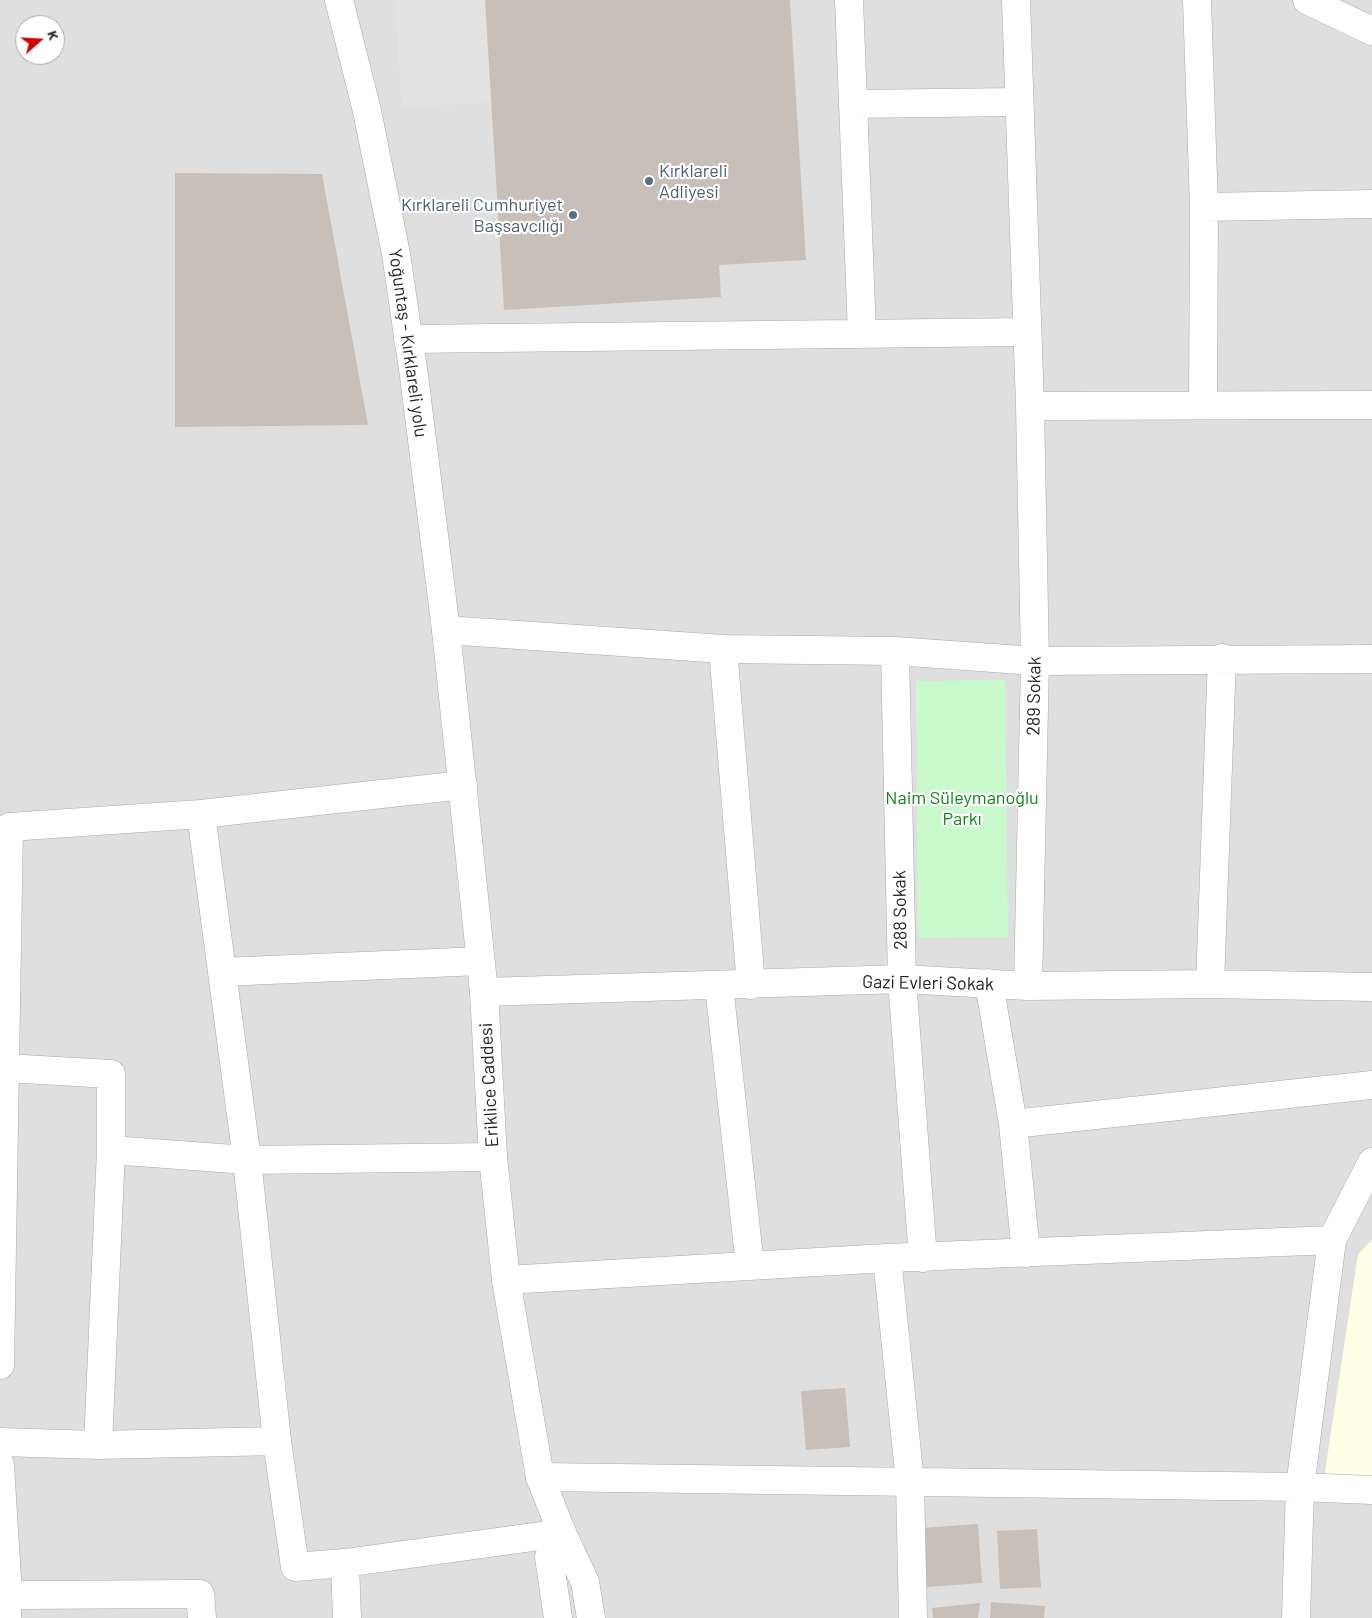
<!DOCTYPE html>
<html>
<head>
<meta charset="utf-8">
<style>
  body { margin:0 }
  #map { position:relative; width:1372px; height:1618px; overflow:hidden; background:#f2efe9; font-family:Barlow,sans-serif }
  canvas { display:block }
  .north { position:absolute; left:15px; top:15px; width:50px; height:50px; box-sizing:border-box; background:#fff; border:1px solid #a7a7a7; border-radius:50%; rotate:71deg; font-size:14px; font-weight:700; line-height:20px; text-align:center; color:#222 }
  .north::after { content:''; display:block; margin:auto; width:18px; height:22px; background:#d40000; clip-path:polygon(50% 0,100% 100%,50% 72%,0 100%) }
</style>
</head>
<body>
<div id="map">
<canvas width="1372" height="1618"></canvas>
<div class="north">K</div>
</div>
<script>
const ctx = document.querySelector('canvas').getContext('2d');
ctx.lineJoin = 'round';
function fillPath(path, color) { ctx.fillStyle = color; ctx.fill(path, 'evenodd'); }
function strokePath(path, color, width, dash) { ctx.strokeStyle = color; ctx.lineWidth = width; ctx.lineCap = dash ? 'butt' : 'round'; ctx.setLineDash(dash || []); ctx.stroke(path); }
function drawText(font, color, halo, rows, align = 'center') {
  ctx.font = font + ' Barlow,sans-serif'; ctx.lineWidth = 4.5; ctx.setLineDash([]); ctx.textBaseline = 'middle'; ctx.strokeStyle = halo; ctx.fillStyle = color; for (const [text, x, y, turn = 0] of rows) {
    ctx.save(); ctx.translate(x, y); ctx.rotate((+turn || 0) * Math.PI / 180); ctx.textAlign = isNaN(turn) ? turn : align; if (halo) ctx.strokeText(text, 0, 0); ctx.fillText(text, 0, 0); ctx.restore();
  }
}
fillPath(new Path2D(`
  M0,0H1372V1618H0ZM25,25H55V55H25Z`), '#e0dfdf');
fillPath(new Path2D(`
  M1372,1240V1488L1323,1485L1358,1254Z`), '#ffffe5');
fillPath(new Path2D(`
  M1005,680L1008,937L918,938L916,681Z`), '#c8facc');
fillPath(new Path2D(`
  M395,0H485L492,102L402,108Z`), '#e2e2e2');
fillPath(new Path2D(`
  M485,0H790L806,260L719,265L721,297L504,310Z
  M175,173L322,174L368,425L175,427Z
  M845,1388L850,1447L806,1450L801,1391Z
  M978,1524L982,1583L927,1587L922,1528Z
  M1037,1529L1041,1587L1000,1589L997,1531Z
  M991,1602L1045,1606L1044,1618H990Z
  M980,1603L978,1618H933L932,1608Z`), '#c7bfb8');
const minor = new Path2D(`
  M849,0L862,333
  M1016,0L1030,406L1035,661L1028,986
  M1197,0L1204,207
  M1307,0L1372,31
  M853,104L1019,102
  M408,339L1026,332
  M1203,404L1204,207L1372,204
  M1030,406L1372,405
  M446,630L723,649L895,651L1035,661L1372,659
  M723,649L751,985
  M895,651L902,979L923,1258
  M463,785L201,814L247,1160L277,1441L295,1567L345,1563L562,1533
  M222,972L480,961
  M989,983L1013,1124L1026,1253
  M1210,984L1222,658
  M719,986L750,1266
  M484,992L902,979L1028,986L1210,984L1372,987
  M5,1068L111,1074V1150L98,1445
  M1013,1124L1372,1085
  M111,1150L247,1160L493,1157
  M887,1258L910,1482L913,1618
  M506,1280L887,1258L1332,1240
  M0,1365L9,827L201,814
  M0,1442L98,1445L277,1441
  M0,1465L8,1595L7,1618
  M540,1477L1300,1487L1372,1490
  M345,1563L347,1618
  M8,1595L200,1594L202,1618
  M1296,1618L1300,1487L1332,1240L1372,1162`);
const tertiary = new Path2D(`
  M339,0L367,111L396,254L414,376L446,630L484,992L493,1157L506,1280L540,1477L562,1533L585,1582L591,1618
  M558,1618L549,1557L562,1533`);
strokePath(minor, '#a9a9a9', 29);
strokePath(tertiary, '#a9a9a9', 29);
strokePath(minor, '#fff', 28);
strokePath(tertiary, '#fff', 28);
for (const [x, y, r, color] of [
  [649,181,5,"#5c6f8a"],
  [573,215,5,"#5c6f8a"]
]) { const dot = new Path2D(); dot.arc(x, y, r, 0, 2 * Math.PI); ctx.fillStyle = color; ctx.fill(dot); strokePath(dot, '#fff', 2); }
drawText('18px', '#4e5e75', '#fff', [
  ["Kırklareli",659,171],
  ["Adliyesi",659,192],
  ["Kırklareli Cumhuriyet",563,205,"right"],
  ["Başsavcılığı",563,226,"right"]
], 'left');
drawText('18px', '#222', '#fff', [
  ["Yoğuntaş - Kırklareli yolu",408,343,82],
  ["289 Sokak",1034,696,-89],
  ["288 Sokak",900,910,-91],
  ["Gazi Evleri Sokak",928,983,1],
  ["Eriklice Caddesi",489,1085,-93]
]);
drawText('18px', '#0c8416', '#fff', [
  ["Naim Süleymanoğlu",962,798],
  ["Parkı",962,819]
]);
</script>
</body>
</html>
